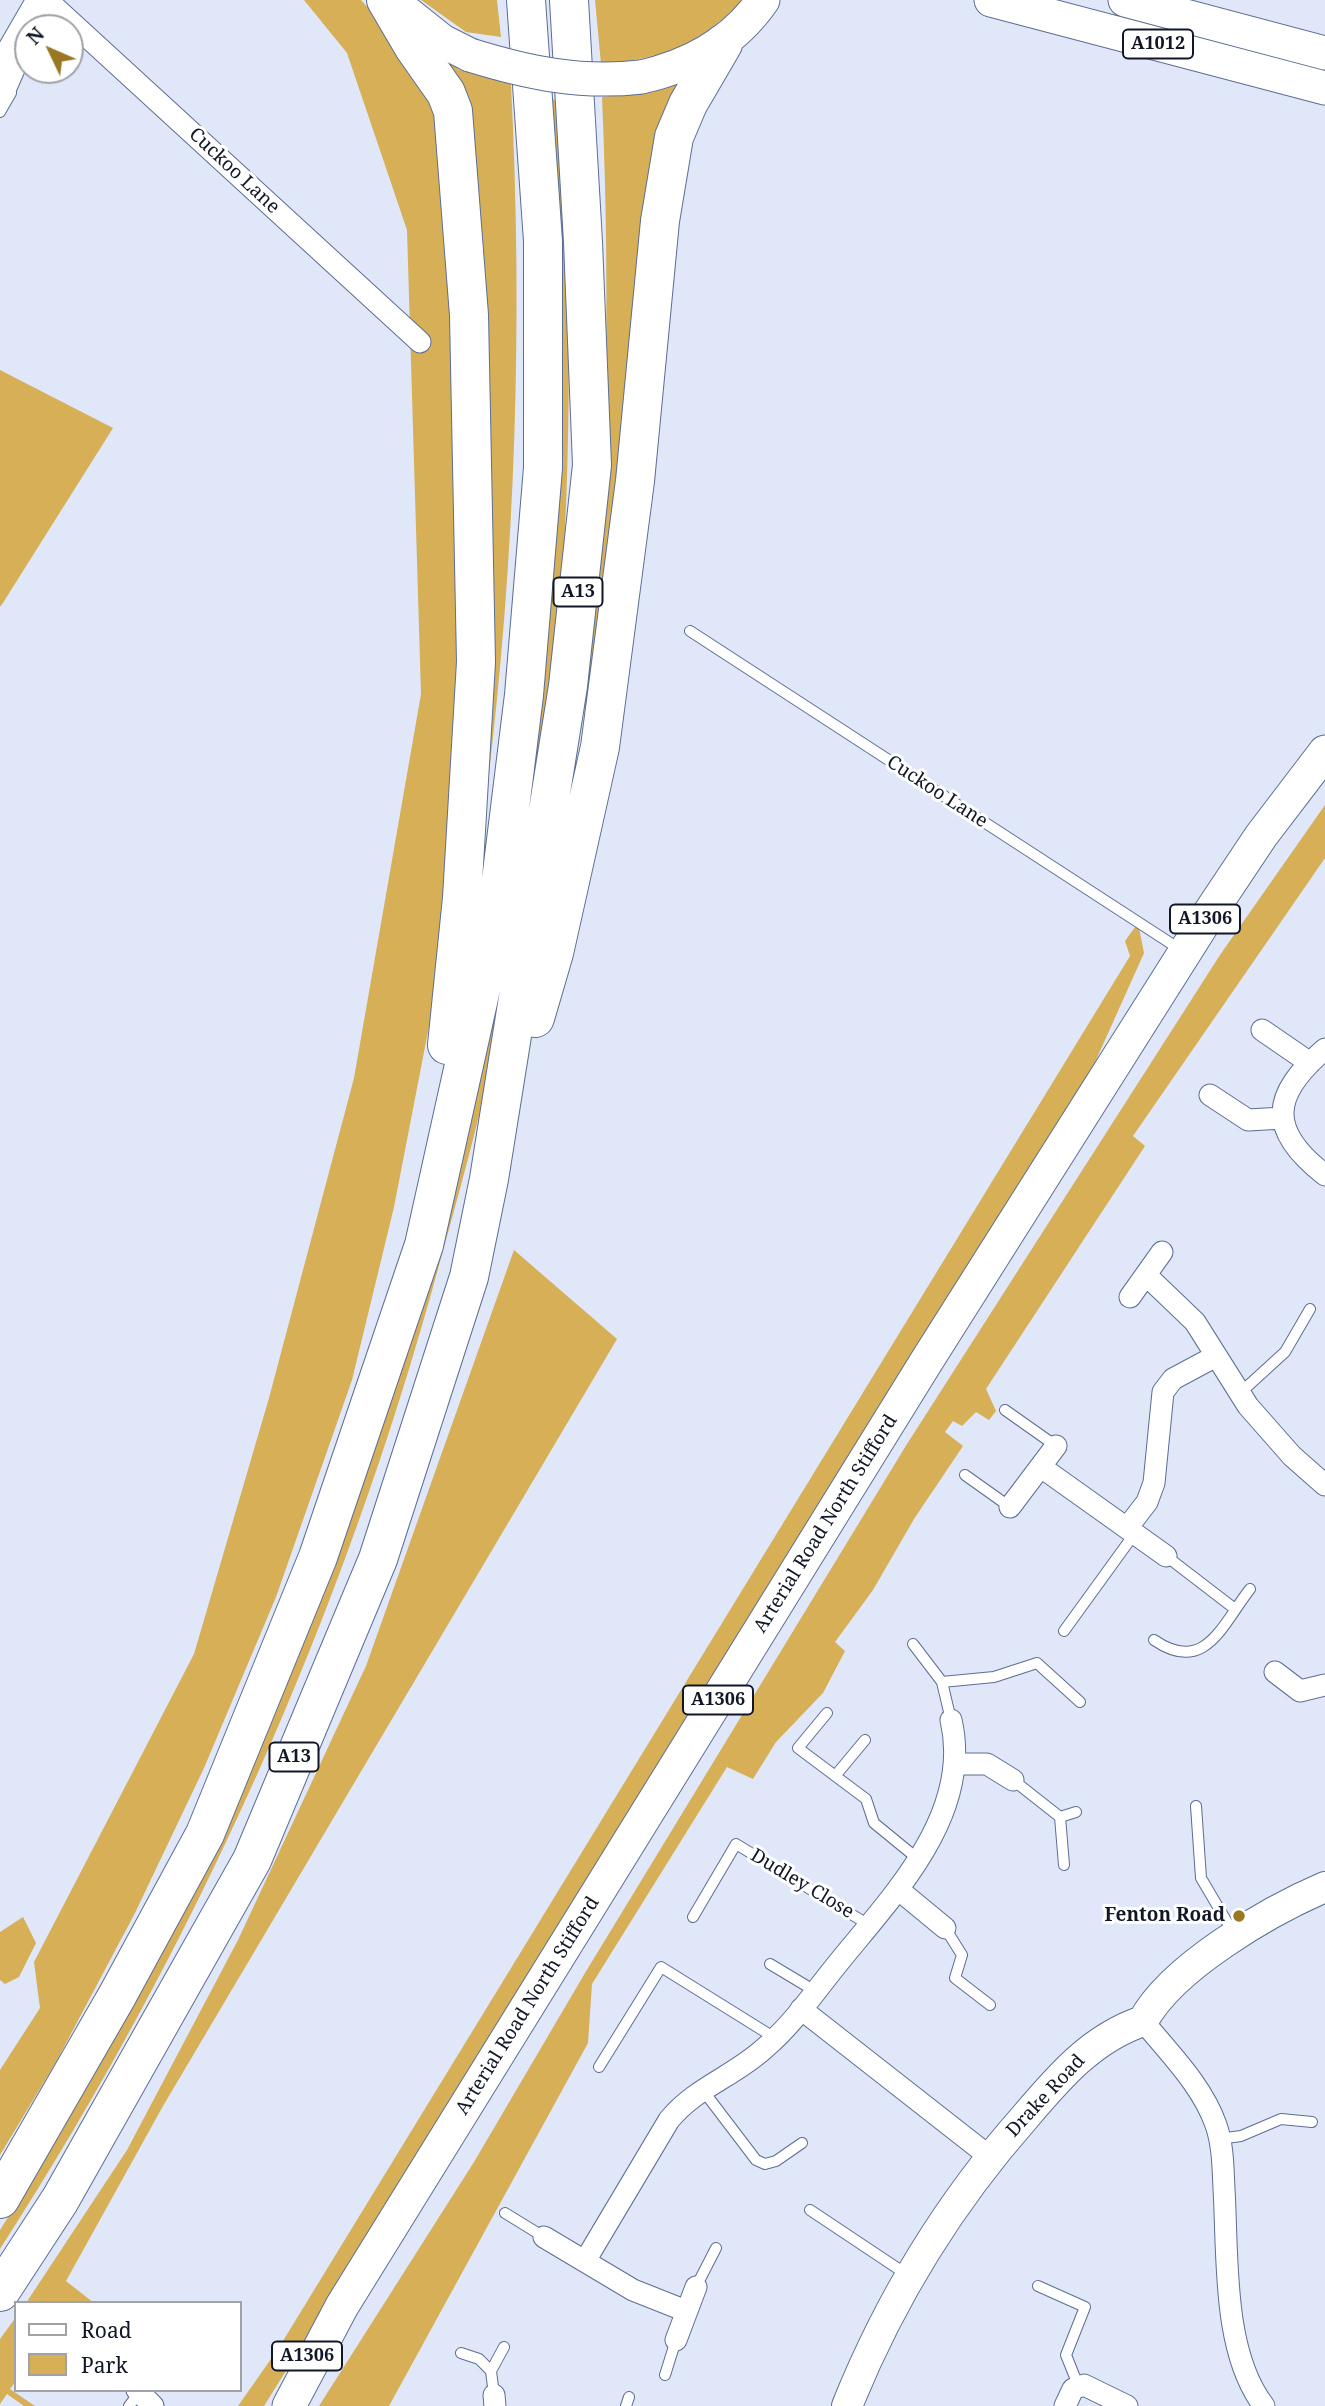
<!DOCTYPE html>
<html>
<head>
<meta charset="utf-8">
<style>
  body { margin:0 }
  #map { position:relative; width:1325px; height:2406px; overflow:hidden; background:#dfe7f8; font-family:"Noto Serif",serif }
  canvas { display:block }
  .legend { position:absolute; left:14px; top:2301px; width:228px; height:91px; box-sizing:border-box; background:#fff; border:2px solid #a0a2a8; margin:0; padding:9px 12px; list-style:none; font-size:21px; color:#111726 }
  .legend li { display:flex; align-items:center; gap:14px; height:35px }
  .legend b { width:35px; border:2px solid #a0a2a8 }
  .north { position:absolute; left:14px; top:14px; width:70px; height:70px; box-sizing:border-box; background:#fff; border:2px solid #a0a2a8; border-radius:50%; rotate:314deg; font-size:19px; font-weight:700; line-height:28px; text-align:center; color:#111726 }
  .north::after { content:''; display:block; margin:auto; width:24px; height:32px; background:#9a7721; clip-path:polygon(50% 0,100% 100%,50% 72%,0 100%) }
</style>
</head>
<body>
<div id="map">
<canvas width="1325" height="2406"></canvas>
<ul class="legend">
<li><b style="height:9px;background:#fff"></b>Road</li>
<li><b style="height:19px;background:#d6af57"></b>Park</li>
</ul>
<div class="north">N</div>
</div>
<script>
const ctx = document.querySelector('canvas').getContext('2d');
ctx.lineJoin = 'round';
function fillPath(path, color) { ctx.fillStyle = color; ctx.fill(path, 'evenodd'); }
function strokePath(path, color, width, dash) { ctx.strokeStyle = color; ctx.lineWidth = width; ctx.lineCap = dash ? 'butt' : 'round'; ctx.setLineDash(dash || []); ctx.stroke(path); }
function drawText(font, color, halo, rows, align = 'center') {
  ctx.font = font + ' "Noto Serif",serif'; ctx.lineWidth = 6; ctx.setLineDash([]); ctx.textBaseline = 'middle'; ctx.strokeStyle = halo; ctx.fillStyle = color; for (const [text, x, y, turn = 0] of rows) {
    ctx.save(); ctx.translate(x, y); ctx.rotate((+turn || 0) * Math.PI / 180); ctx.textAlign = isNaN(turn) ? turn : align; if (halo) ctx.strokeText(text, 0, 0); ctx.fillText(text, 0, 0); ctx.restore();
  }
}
fillPath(new Path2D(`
  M304,0H361L378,19L429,100L438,128L446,215L463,643L436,990L394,1207L352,1380L276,1597L204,1768L135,1913L56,2062L0,2155V2070L40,2008L34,1962L194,1654L269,1398L354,1078L421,694L407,230L347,53Z
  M421,0H497L501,37L466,32Z
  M595,0H742C700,46 661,59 601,64Z
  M427,52L457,62V69L511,84C523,320 516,555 487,790L486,578Z
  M698,68L591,722L584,720C607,513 611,305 602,97L656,90Z
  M548,99L567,101C568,278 574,457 558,634C551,701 537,769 527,836C517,903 509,971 496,1038C481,1116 459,1192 438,1269C343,1616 195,1947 0,2249V2230L41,2165L275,1701L512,879Z
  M0,370L113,428L1,606H0Z
  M1325,805V858L1133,1136L1145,1146L986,1389L996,1411L989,1420L976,1412L962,1426L953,1421L945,1432L963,1446L914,1519L873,1590L835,1642L845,1651L823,1693L776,1742L753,1779L727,1767L592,1984L588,2043L389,2406H319L474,2162L585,1973L907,1444L1220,955Z
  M1138,923L1144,953L1079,1098L264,2406H238L278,2349L1130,956L1125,941Z
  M514,1250L617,1339L163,2106L66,2281L94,2303H26L127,2150L238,1940L366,1666Z
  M23,1917L36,1943L19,1977L5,1984L0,1980V1932Z
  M16,2317V2381L10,2389L35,2406H24L7,2394L0,2404V2339Z`), '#d6af57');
const lane = new Path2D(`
  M0,112L11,93
  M690,631L1181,950
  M1239,1394L1285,1352L1310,1309
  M1005,1410L1056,1446
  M965,1475L1010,1507
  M1166,1556L1235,1609
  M1064,1631L1135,1533
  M1154,1640C1205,1675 1222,1625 1250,1589
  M913,1644L942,1682L951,1720
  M942,1682L994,1677L1037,1663L1080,1702
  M827,1713L798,1748L866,1799L874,1823L918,1859
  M835,1776L865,1740
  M1013,1780L1060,1817L1064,1865
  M1196,1806L1201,1878L1234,1934
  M1060,1817L1076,1812
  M693,1917L736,1844L869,1925
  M945,1928L962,1955L955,1978L990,2005
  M770,1964L815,1991
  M599,2067L661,1967L775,2038
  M702,2089L756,2160L765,2164L776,2161L802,2143
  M1219,2139L1241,2136L1281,2119L1312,2122
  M810,2210L909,2276
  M505,2213L544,2237
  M1038,2286L1085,2307L1066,2355L1078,2385
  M696,2287L716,2248
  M461,2353L479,2359L491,2371
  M665,2375L676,2340
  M494,2395L491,2371L504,2347
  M129,2406L139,2393
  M626,2406L629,2397`);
const street = new Path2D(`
  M47,0L420,342
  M1262,1030L1310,1063
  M1325,1049C1271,1095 1267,1130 1325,1175
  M1210,1095L1248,1120L1283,1118
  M1146,1275L1195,1322L1248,1406L1292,1456L1325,1485
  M1130,1297L1162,1252
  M1041,1467L1166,1556
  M1010,1507L1056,1446
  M1127,1528L1147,1502L1154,1483L1163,1392L1173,1379L1216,1356
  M1275,1672L1300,1691L1325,1685
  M955,1764H987L1013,1780
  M899,1890L945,1928
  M801,2009L990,2157
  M1143,2021C1169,2053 1202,2085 1216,2125C1223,2145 1223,2168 1224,2189C1228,2255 1222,2352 1264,2406
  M544,2237L633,2290L686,2311
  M585,2261L669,2120C696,2087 735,2076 766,2047C794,2023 816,1990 839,1962C893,1895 973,1814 951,1720
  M676,2340L696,2287
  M137,2390L153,2406
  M494,2395L495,2406
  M1065,2406L1073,2389L1084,2385L1127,2406`);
const secondary = new Path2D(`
  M0,90L11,65L9,57L42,0
  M847,2406C890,2299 949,2203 1025,2117C1059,2077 1092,2038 1143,2021C1172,1967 1269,1911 1325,1887`);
const primary = new Path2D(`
  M991,0L1325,88
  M1125,0L1325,53
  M392,1L442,41L470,55
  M641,77C690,66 734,42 763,0
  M289,2406L342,2306L926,1362L1209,914L1261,836L1325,752`);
const highway = new Path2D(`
  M386,0L413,46L446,93L453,111L469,315L476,662L462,898L447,1045
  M535,1018L554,953L600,747L635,481L660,221L674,137L688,104L723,44
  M0,2199L117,1996L205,1834L318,1557L424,1245L496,921L524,695L543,468V241L526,0
  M0,2292L60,2200L252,1860L378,1559L469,1277L489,1179L568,686L592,465L583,242L569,0`);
strokePath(lane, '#5d6e93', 12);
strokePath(street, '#5d6e93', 23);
strokePath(secondary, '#5d6e93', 32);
strokePath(primary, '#5d6e93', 35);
strokePath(highway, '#5d6e93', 40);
strokePath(lane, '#fff', 10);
strokePath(street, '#fff', 21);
strokePath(secondary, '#fff', 30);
strokePath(primary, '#fff', 33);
strokePath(highway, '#fff', 38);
const primaryBridge = new Path2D(`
  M470,55C528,73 581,84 641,77`);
strokePath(primaryBridge, '#5d6e93', 35, []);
strokePath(primaryBridge, '#fff', 33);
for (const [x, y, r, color] of [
  [1239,1916,7,"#9a7721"]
]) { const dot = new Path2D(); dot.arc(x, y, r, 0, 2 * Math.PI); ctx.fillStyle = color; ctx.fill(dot); strokePath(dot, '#fff', 2.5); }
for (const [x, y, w] of [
  [1158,44,70],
  [578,592,49],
  [1205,919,70],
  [718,1700,70],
  [294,1757,49],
  [307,2356,70]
]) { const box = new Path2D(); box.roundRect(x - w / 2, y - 14.5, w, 29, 5); ctx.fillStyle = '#fff'; ctx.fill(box); strokePath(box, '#111726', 2); }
drawText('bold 18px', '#111726', null, [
  ["A1012",1158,44],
  ["A13",578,592],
  ["A1306",1205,919],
  ["A1306",718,1700],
  ["A13",294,1757],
  ["A1306",307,2356]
]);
drawText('19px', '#111726', '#fff', [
  ["Cuckoo Lane",234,171,43],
  ["Cuckoo Lane",937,792,33],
  ["Arterial Road North Stifford",826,1524,-58],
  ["Dudley Close",802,1884,31],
  ["Arterial Road North Stifford",528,2006,-58],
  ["Drake Road",1046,2096,-47]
]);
drawText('bold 19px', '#111726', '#fff', [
  ["Fenton Road",1225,1916]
], 'right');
</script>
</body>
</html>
